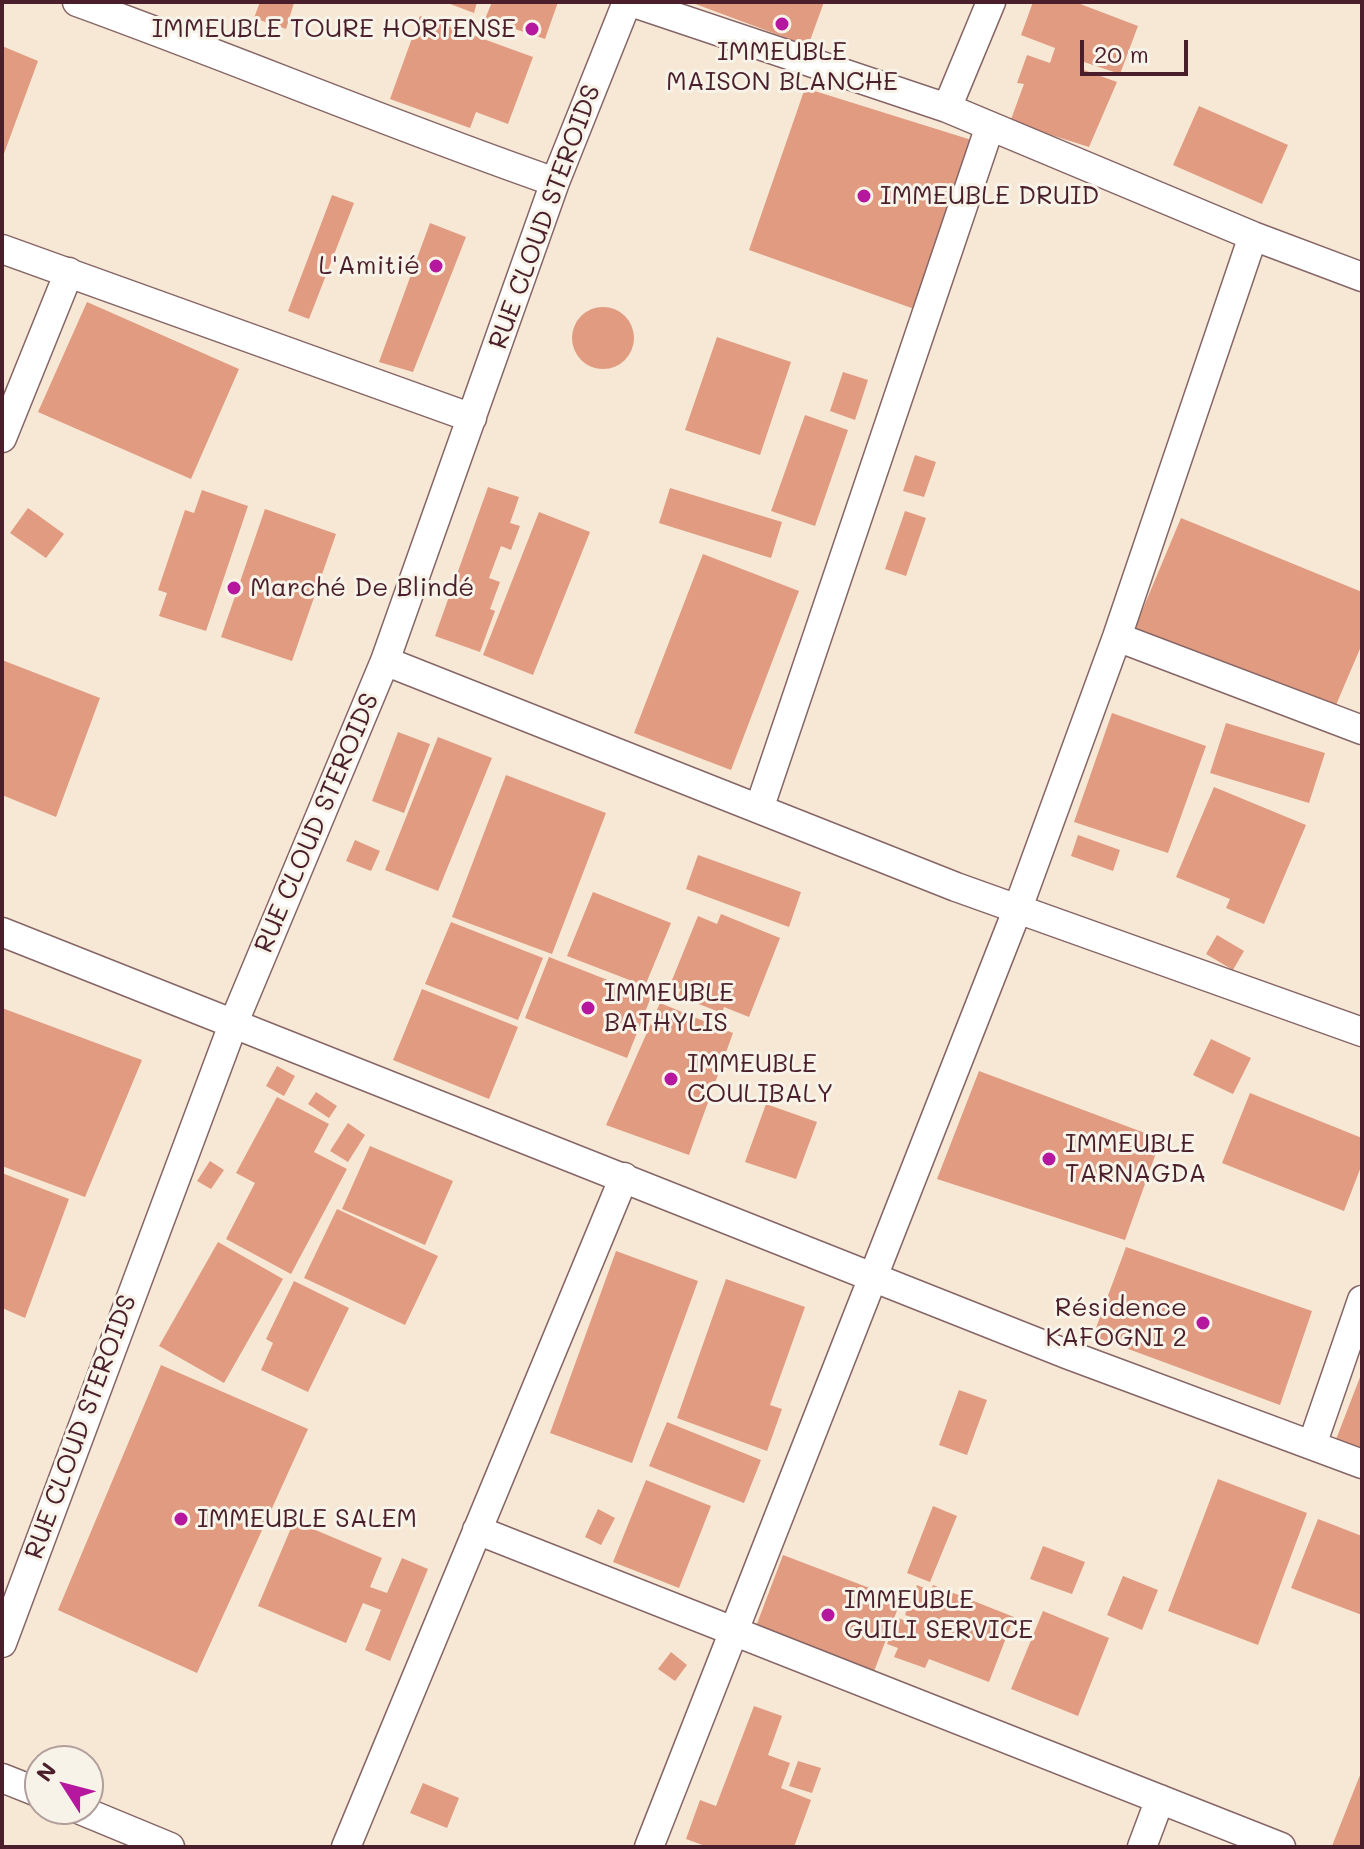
<!DOCTYPE html>
<html>
<head>
<meta charset="utf-8">
<style>
  body { margin:0 }
  #map { position:relative; width:1364px; height:1849px; overflow:hidden; background:#f6e8d5; font-family:Mali,sans-serif }
  canvas { display:block }
  .frame { position:absolute; inset:0; border:4px solid #4a1f2b; pointer-events:none }
  .north { position:absolute; left:24px; top:1745px; width:80px; height:80px; box-sizing:border-box; background:#f7f3e8; border:2px solid #b29e9c; border-radius:50%; rotate:306deg; font-size:22px; font-weight:700; line-height:32px; text-align:center; color:#4a1f2b }
  .north::after { content:''; display:block; margin:auto; width:28px; height:36px; background:#b5179e; clip-path:polygon(50% 0,100% 100%,50% 72%,0 100%) }
  .scale { position:absolute; left:1080px; top:40px; width:108px; height:36px; box-sizing:border-box; border:4px solid #4a1f2b; border-top:0; padding-left:10px; font-size:24px; line-height:28px; white-space:nowrap; color:#4a1f2b; -webkit-text-stroke:6px #f7f3e8; paint-order:stroke }
</style>
</head>
<body>
<div id="map">
<canvas width="1364" height="1849"></canvas>
<div class="frame"></div>
<div class="north">N</div>
<div class="scale">20 m</div>
</div>
<script>
const ctx = document.querySelector('canvas').getContext('2d');
ctx.lineJoin = 'round';
function fillPath(path, color) { ctx.fillStyle = color; ctx.fill(path, 'evenodd'); }
function strokePath(path, color, width, dash) { ctx.strokeStyle = color; ctx.lineWidth = width; ctx.lineCap = dash ? 'butt' : 'round'; ctx.setLineDash(dash || []); ctx.stroke(path); }
function drawText(font, color, halo, rows, align = 'center') {
  ctx.font = font + ' Mali,sans-serif'; ctx.lineWidth = 6; ctx.setLineDash([]); ctx.textBaseline = 'middle'; ctx.strokeStyle = halo; ctx.fillStyle = color; for (const [text, x, y, turn = 0] of rows) {
    ctx.save(); ctx.translate(x, y); ctx.rotate((+turn || 0) * Math.PI / 180); ctx.textAlign = isNaN(turn) ? turn : align; if (halo) ctx.strokeText(text, 0, 0); ctx.fillText(text, 0, 0); ctx.restore();
  }
}
fillPath(new Path2D(`
  M260,2L294,3L286,29L254,18Z
  M445,2H477L474,13Z
  M492,2H558L545,39L485,19Z
  M690,2H824L808,46Z
  M1033,2H1075L1138,26L1120,74L1084,62L1081,69L1117,82L1089,147L1010,122L1024,84L1017,83L1027,55L1050,63L1055,48L1021,35Z
  M420,16L533,57L508,124L476,112L470,128L390,99Z
  M2,46L38,61L2,159Z
  M805,88L978,142L920,311L749,250Z
  M1199,106L1288,145L1262,204L1173,165Z
  M332,195L354,203L309,319L288,311Z
  M430,223L466,237L413,372L379,362Z
  M87,302L239,369L191,479L38,412Z
  M572 338a31 31 0 1 1 62 0a31 31 0 1 1-62 0Z
  M717,337L791,362L760,455L685,430Z
  M843,372L868,380L855,420L830,411Z
  M805,415L848,430L815,526L771,511Z
  M915,455L936,462L924,497L903,491Z
  M488,487L519,497L510,523L520,526L511,550L501,546L489,578L500,582L490,609L495,611L480,652L435,636Z
  M670,488L782,522L771,558L659,523Z
  M202,490L248,506L206,631L159,616L167,593L158,590L185,510L194,513Z
  M28,508L64,534L46,558L10,533Z
  M265,509L336,534L292,661L221,637Z
  M905,511L926,518L906,576L885,569Z
  M539,512L590,532L533,675L483,655Z
  M1181,518L1362,592V644L1333,712L1134,630Z
  M703,554L799,591L731,770L634,733Z
  M2,660L100,698L56,817L2,795Z
  M1112,713L1206,746L1168,853L1074,822Z
  M1226,723L1325,753L1309,803L1210,773Z
  M398,732L430,744L404,813L372,801Z
  M438,737L492,758L438,891L385,870Z
  M506,775L606,813L552,954L452,917Z
  M1214,787L1306,825L1264,924L1226,908L1230,899L1176,877Z
  M1078,835L1120,850L1113,871L1071,856Z
  M355,840L380,851L371,871L346,861Z
  M698,855L801,892L789,927L686,889Z
  M593,892L671,923L645,986L567,956Z
  M721,914L780,938L749,1017L724,1007L722,1013L678,996L681,989L670,985L698,916L717,924Z
  M451,922L543,958L518,1020L425,984Z
  M1217,935L1244,951L1233,970L1206,954Z
  M549,957L651,997L627,1058L525,1018Z
  M422,989L518,1027L489,1099L393,1060Z
  M660,1003L733,1033L689,1155L606,1125Z
  M2,1008L142,1060L85,1197L2,1166Z
  M1211,1039L1251,1058L1233,1094L1193,1075Z
  M277,1066L295,1076L284,1096L266,1086Z
  M979,1071L1161,1139L1125,1240L937,1179Z
  M316,1092L337,1106L329,1118L308,1104Z
  M1250,1093L1362,1138V1164L1344,1211L1222,1163Z
  M277,1097L329,1124L314,1152L347,1169L291,1274L226,1239L255,1183L236,1173Z
  M766,1104L817,1122L796,1179L745,1162Z
  M348,1123L365,1135L348,1162L330,1151Z
  M370,1146L453,1181L425,1245L342,1209Z
  M210,1161L224,1170L211,1189L197,1181Z
  M2,1173L69,1199L25,1318L2,1308Z
  M337,1209L438,1256L405,1325L304,1278Z
  M218,1242L283,1279L224,1383L159,1346Z
  M1126,1247L1312,1311L1280,1405L1093,1336Z
  M616,1251L698,1281L632,1463L550,1433Z
  M726,1279L805,1307L770,1405L782,1409L767,1451L677,1418Z
  M294,1281L349,1308L308,1392L261,1370L273,1343L266,1339Z
  M161,1365L308,1429L197,1673L58,1610Z
  M1362,1372V1452L1335,1442Z
  M959,1390L987,1400L967,1455L939,1445Z
  M667,1422L761,1460L744,1503L649,1466Z
  M1218,1479L1307,1513L1258,1645L1168,1611Z
  M646,1480L711,1506L679,1588L613,1562Z
  M933,1506L957,1516L930,1582L907,1573Z
  M598,1509L615,1518L601,1545L585,1537Z
  M1318,1519L1362,1536V1615L1291,1588Z
  M294,1521L382,1558L370,1587L387,1593L402,1558L428,1569L390,1661L365,1650L381,1610L363,1603L346,1643L258,1606Z
  M1043,1546L1085,1562L1072,1594L1030,1579Z
  M783,1555L901,1600L873,1674L755,1629Z
  M1123,1576L1158,1590L1142,1630L1107,1615Z
  M917,1585L931,1591L933,1585L1014,1617L989,1682L929,1659L925,1668L894,1657L898,1648L887,1644L898,1618L909,1622L911,1617L905,1615Z
  M1043,1611L1109,1638L1078,1716L1011,1689Z
  M671,1652L687,1665L675,1681L658,1669Z
  M754,1706L782,1716L768,1755L790,1763L781,1788L811,1800L794,1847H708L686,1839L700,1800L716,1806Z
  M798,1761L821,1768L812,1793L789,1786Z
  M1362,1770V1847H1334L1332,1846Z
  M423,1783L459,1798L447,1828L410,1813Z`), '#e09b81');
const minor = new Path2D(`
  M77,2C237,60 394,126 555,182
  M631,2L947,108L1253,236L1362,277
  M947,108L991,2
  M2,249L472,418
  M2,438L69,272
  M1117,637L1362,730
  M385,661L956,887L1362,1032
  M760,806L990,126
  M2,932L1069,1355L1362,1464
  M1312,1445L1362,1300
  M477,1530L1281,1847
  M2,1643L234,1022L385,661L555,182L627,2
  M2,1778L40,1793
  M78,1809L170,1847
  M346,1847L624,1177
  M649,1847L1018,908L1117,637L1253,236
  M1142,1847L1160,1799`);
strokePath(minor, '#866566', 31);
strokePath(minor, '#fff', 28);
for (const [x, y, r, color] of [
  [782,24,8,"#b5179e"],
  [532,29,8,"#b5179e"],
  [864,196,8,"#b5179e"],
  [436,266,8,"#b5179e"],
  [234,588,8,"#b5179e"],
  [588,1008,8,"#b5179e"],
  [671,1079,8,"#b5179e"],
  [1049,1159,8,"#b5179e"],
  [1203,1323,8,"#b5179e"],
  [181,1519,8,"#b5179e"],
  [828,1615,8,"#b5179e"]
]) { const dot = new Path2D(); dot.arc(x, y, r, 0, 2 * Math.PI); ctx.fillStyle = color; ctx.fill(dot); strokePath(dot, '#f7f3e8', 3); }
drawText('26px', '#4a1f2b', '#f7f3e8', [
  ["IMMEUBLE TOURE HORTENSE",516,29,"right"],
  ["IMMEUBLE",782,52,"center"],
  ["MAISON BLANCHE",782,82,"center"],
  ["IMMEUBLE DRUID",880,196],
  ["L'Amitié",420,266,"right"],
  ["Marché De Blindé",250,588],
  ["IMMEUBLE",604,993],
  ["BATHYLIS",604,1023],
  ["IMMEUBLE",687,1064],
  ["COULIBALY",687,1094],
  ["IMMEUBLE",1065,1144],
  ["TARNAGDA",1065,1174],
  ["Résidence",1187,1308,"right"],
  ["KAFOGNI 2",1187,1338,"right"],
  ["IMMEUBLE SALEM",197,1519],
  ["IMMEUBLE",844,1600],
  ["GUILI SERVICE",844,1630]
], 'left');
drawText('26px', '#4a1f2b', '#f7f3e8', [
  ["RUE CLOUD STEROIDS",545,217,-70],
  ["RUE CLOUD STEROIDS",317,823,-67],
  ["RUE CLOUD STEROIDS",81,1427,-70]
]);
</script>
</body>
</html>
